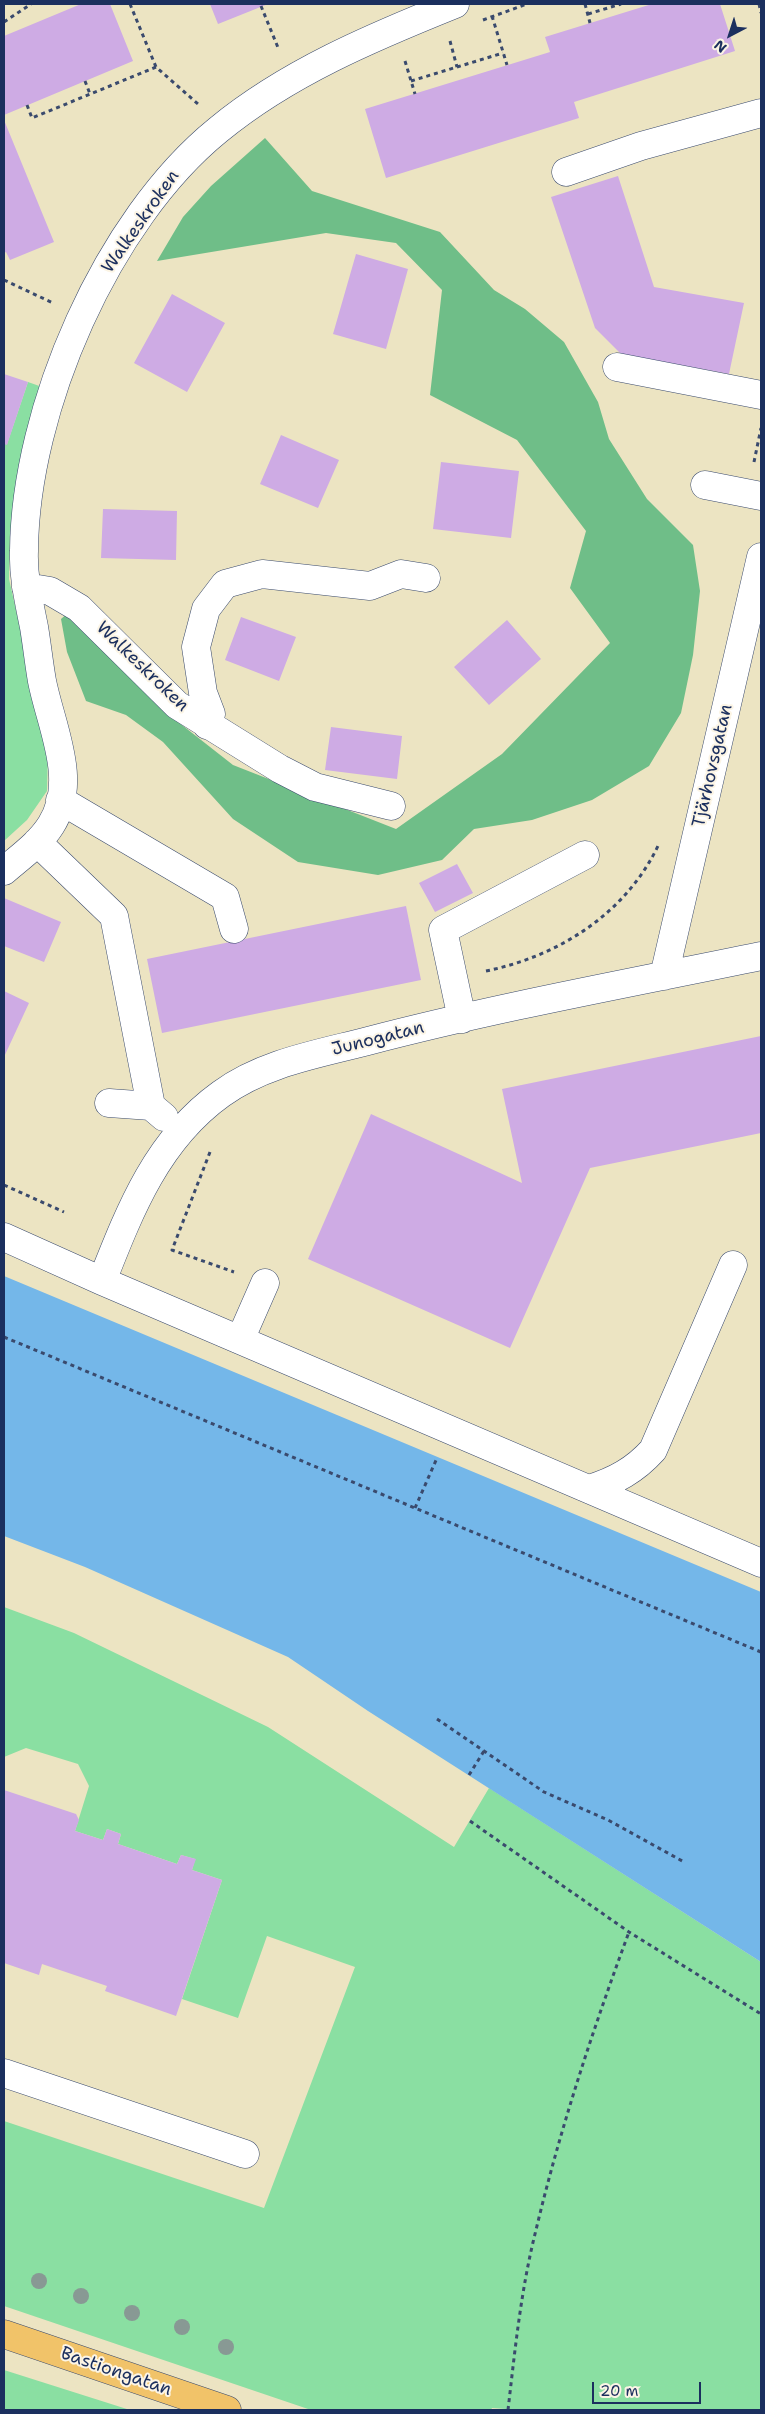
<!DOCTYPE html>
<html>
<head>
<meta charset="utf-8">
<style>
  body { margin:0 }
  #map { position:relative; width:765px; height:2414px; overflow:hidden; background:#ece4c2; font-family:"Shantell Sans",sans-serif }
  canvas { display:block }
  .frame { position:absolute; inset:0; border:5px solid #1b2f5e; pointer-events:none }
  .north { position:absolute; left:705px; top:10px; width:50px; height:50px; -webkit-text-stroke:4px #fcf5e5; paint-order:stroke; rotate:220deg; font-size:14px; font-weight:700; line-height:20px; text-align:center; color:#1b2f5e }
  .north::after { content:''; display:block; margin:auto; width:18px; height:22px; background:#1b2f5e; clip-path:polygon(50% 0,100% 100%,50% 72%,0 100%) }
  .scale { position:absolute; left:592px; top:2382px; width:109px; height:22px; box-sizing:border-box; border:2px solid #1b2f5e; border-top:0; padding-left:6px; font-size:15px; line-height:18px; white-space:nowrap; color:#1b2f5e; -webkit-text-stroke:4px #fcf5e5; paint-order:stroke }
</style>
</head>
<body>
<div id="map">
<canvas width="765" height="2414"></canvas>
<div class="frame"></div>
<div class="north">N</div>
<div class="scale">20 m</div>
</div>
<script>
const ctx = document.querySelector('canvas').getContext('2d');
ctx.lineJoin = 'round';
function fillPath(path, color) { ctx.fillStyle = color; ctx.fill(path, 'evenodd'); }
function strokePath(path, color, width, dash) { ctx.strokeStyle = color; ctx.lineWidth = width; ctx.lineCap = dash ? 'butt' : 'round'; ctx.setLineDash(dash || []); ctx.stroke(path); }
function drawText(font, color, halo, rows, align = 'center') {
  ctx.font = font + ' "Shantell Sans",sans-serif'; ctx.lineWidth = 4; ctx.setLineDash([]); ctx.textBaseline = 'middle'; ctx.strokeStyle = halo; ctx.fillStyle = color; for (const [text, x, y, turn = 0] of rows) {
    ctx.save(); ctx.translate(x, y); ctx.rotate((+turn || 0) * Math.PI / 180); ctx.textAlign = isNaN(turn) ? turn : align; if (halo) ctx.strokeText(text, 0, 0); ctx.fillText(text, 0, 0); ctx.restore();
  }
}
fillPath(new Path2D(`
  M28,382L45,388L18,479L10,534L9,579L48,751L47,791L27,820L4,841V444H7Z
  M4,1607L74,1633L268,1727L454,1847L489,1788L761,1962V2410H519L492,2408L491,2410H311L4,2306V2121L264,2208L355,1967L267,1936L238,2018L182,1999L222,1880L192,1870L195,1859L181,1855L177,1864L118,1844L121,1834L107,1829L103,1840L75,1831L89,1786L78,1764L26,1748L4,1757Z
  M4,2370L130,2410H4Z`), '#8adfa2');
fillPath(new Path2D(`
  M265,138L312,191L440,232L494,290L525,309L564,342L598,402L609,439L647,499L693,545L700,591L693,655L681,713L649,766L592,800L532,820L474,829L442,860L378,875L298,862L233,819L163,742L126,715L86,701L67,652L61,619L69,612L173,718L233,765L396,829L502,754L610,643L570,588L586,531L517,440L430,395L442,290L396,243L326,233L157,261L183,217L211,186Z`), '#6fbe88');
fillPath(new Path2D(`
  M4,1276L761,1592V1962L368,1711L288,1657L85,1567L4,1536Z`), '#74b7e9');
fillPath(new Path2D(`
  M81,4H110L133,61L4,115V36Z
  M210,4H268L218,24Z
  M652,4H720L735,51L574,102L579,118L386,178L365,109L550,52L545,37Z
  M4,120L54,242L10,260L6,252L4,253Z
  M618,176L654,287L744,303L729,374L621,354L595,328L551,197Z
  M356,254L408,269L386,349L333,334Z
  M172,294L225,323L187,392L134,363Z
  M4,374L28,382L7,445L4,444Z
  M281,435L339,460L318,508L260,484Z
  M441,462L519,471L511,538L433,529Z
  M103,509L177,511L176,560L101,558Z
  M241,617L296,637L279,681L225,660Z
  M507,620L541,659L489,705L454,667Z
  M331,727L402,736L397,779L325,770Z
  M457,864L473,893L435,912L419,883Z
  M4,898L61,922L44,962L4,946Z
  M406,906L421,980L162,1033L147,959Z
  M4,991L29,1003L4,1057Z
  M761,1036V1133L590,1168L510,1348L308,1259L371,1114L522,1183L502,1089Z
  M4,1790L76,1814L79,1820L75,1831L103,1840L107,1829L121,1834L118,1844L177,1864L181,1855L196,1859L192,1870L222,1880L176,2016L105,1991L107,1986L42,1964L39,1975L4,1963Z`), '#ceabe4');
const minor = new Path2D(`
  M566,172L641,146L761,113
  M617,367L761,395
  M705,485L761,496
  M26,587L50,591L79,608L177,705L280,769L315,787L391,806
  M207,725L211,714L203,693L196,647L206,609L225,584L262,574L370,586L401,574L426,578
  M60,800L225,897L234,929
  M37,842L114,916L151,1106
  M4,871C20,857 39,844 51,825C79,781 51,727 42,681C39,664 37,645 34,627C29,602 23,577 24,551C25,409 107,220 218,130C287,73 373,37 455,4
  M664,976L761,557
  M462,1019L443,930L585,855
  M109,1103L151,1106L164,1117
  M4,1237L102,1281L761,1563
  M102,1281C130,1210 157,1140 221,1094C263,1063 318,1054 368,1041C498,1007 630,983 761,956
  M240,1340L265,1283
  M589,1489C615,1481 635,1470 653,1450L733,1265
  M4,2073L245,2154`);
const major = new Path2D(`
  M4,2334L227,2410`);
strokePath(minor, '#3a4a6d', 29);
strokePath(major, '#3a4a6d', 29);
strokePath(new Path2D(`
  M130,4L156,67L198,104
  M585,4L590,23
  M759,4L761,13
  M261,6L279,50
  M588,14L621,4
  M492,16L507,65
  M483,20L527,4
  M4,22L31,4
  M450,41L457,67
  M405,61L415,94
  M85,81L90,94
  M411,81L503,53
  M27,105L32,118L156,67
  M4,280L53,303
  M754,462L761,428
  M486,971C559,956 625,914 658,846
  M210,1152L172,1250L234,1272
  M4,1185L64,1212
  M4,1337L761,1652
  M415,1508L437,1458
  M437,1719L544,1792L608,1820L684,1862
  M469,1775L484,1751
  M470,1821L629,1932L761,2014
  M508,2410C515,2350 521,2289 536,2230C560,2129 593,2029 629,1932`), '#3a4a6d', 3, [4, 4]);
strokePath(minor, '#fff', 28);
strokePath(major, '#f1c369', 28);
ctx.fillStyle = '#889994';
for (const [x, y] of [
  [39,2281],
  [81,2296],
  [132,2313],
  [182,2327],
  [226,2347]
]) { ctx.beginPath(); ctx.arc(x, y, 8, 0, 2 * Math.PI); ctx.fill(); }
drawText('18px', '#1b2f5e', '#fcf5e5', [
  ["Walkeskroken",141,222,-55],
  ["Walkeskroken",142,667,44],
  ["Tjärhovsgatan",713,766,-77],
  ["Junogatan",378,1039,-14],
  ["Bastiongatan",116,2372,19]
]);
</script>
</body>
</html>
